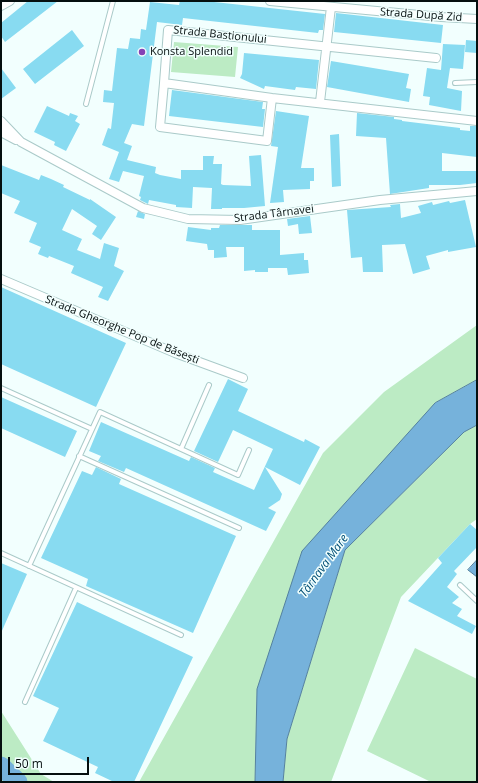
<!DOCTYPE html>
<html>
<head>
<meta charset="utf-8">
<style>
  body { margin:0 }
  #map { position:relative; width:478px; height:783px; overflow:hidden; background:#f2fffe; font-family:"Open Sans",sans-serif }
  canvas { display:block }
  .frame { position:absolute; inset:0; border:2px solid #050f0f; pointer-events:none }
  .scale { position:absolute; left:8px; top:757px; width:81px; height:18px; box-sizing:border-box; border:2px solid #050f0f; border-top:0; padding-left:5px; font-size:12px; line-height:14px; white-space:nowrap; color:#050f0f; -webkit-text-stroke:3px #f2fffe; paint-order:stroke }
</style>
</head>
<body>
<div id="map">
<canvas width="478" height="783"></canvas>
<div class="frame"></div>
<div class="scale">50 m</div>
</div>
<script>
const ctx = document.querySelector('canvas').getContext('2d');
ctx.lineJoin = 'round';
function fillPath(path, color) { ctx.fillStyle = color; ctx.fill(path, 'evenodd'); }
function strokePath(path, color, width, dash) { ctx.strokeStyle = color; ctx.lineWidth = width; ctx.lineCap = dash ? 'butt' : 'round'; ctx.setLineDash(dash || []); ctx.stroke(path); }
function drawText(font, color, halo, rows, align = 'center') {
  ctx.font = font + ' "Open Sans",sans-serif'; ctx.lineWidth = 3; ctx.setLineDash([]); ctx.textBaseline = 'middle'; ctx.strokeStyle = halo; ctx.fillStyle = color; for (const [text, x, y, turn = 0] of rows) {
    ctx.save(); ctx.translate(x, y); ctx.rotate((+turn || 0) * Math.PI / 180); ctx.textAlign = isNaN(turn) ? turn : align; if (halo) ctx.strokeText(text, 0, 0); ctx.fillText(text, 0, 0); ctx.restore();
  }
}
fillPath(new Path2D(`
  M174,42L238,47L235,77L171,72Z
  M477,325V380L435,403L257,689L255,782H139L323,453L384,392Z
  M477,425V519L470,524L401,597L331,782H283L287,739L345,550L464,432Z
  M415,648L477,679V782H431L367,751Z
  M1,711L41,774L54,782H1Z`), '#bcebc4');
const water = new Path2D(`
  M477,380V425L464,432L345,550L287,739L283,782H255L257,689L302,551L435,403Z
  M477,560V577L468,570Z`);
fillPath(water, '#76b2db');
strokePath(water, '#54819e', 1);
strokePath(new Path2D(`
  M1,766L18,782`), '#76b2db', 19);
fillPath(new Path2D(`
  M28,1H58L5,42L1,36V23Z
  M180,1H205L325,14L323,30H319L318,33L183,18L182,25L157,22L144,126L132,124L124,143L132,146L127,160L156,167L155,173L160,175L181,179V170H203V156H214L213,164H222L221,184L223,185L251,186L249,156L261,155L265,206L244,208H222V209H211L212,188L193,187L192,208L176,207V205L149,200L148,204L140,200L141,197L139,196L144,176L123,171L119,182L109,179L119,152L102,145L108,128L111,129L114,103L103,102L104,90L112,91L117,48L128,49L130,38L140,39L141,29L146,30L150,2L179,5Z
  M336,13L443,25L441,43L334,32Z
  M72,30L84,46L35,84L23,69Z
  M466,40L477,41V53L465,52Z
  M443,44L465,45L463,69L450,68L447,88L462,91L461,111L429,105L430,97L423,96L427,68L441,70Z
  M244,53L319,60L316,89L296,87L295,90L265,86L264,89L240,78L242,74Z
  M331,61L409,74L406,88L411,89L409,102L327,87Z
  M1,68L16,88L1,99Z
  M172,90L263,102L262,109H265L263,127L169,116Z
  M47,106L69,116L70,113L78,116L75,121L80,124L66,151L54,145L55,142L34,132Z
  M276,111L309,116L301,168H314V181H310V189L283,190L284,202L270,203L278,147L271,146Z
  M357,113L394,117V119L402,120V121L460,128V130L470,131V126H477V157L442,153V171H477V183L460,185H429V188L390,194L386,138L356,136Z
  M339,134L341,186L332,187L330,135Z
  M1,165L39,180L41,175L51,179L64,185L63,187L90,200V199L116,217L101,240L92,234L97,226L72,209L62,230L82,239L77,250L100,259L104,243L119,248L114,266L124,271L108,301L98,297L103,287L71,273L74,266L49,256L48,258L38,254L41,247L29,242L37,223L14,213L20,201L1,193Z
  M465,200L476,247L448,252V250L426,256L430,269L413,274L405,244L382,245L383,272H363L362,257L351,258L347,210L391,207L390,205L400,204L401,218L421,213L418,206L432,202L433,205L449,201L450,203Z
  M138,211L145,214L144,219L136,217Z
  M310,216L312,233L299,234L298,224L288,226L287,219Z
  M220,225H252V230H280V255L304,253V260H308L309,273L288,275L287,268H268V272H255V270L244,271V247H226L227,257L214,258V250H208L207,244L186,241L188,227L211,230V228H219Z
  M1,287L126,343L96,407L1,364Z
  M228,379L248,389L238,411L304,442L305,439L320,447L300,485L265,467L282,494L280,500L268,508L276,512L266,531L126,468L124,472L98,461L101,456L89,451L101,422L189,461L191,457L215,468L213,472L254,490L273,449L233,430L218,462L194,451Z
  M1,397L77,431L65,457L1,428Z
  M96,467L121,479L119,484L236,536L193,633L86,586L88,579L41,558L82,471L92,475Z
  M470,524L477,530V547L454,571L457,574L447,587L459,597L452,603L462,609L457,616L476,626L472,634L408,601L442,563L438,558Z
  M1,563L27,574L1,633Z
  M77,602L193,657L134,782H114L95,773L98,767L43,741L59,708L33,696Z`), '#88dbf1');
const service = new Path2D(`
  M455,83L477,82
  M86,104L113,1
  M1,388L92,429
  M181,449L209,385
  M79,456L239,528
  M1,553L181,635
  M29,566L100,412L238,475L249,450
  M460,585L477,601
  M25,702L76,588`);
const minor = new Path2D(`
  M270,1L441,17L477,19
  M1,6L10,1
  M164,83L168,30L436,58
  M272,98L267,141L160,127L164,83L272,98L477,121
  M320,102L331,7
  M1,121L21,142L143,208L188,219L240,220L380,200L477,191
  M1,132L16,140
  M1,279L175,353L243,378`);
strokePath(service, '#aacac9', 6);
strokePath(minor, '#aacac9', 10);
strokePath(service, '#fff', 4);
strokePath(minor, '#fff', 8);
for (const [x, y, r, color] of [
  [142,52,4,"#8542b6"]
]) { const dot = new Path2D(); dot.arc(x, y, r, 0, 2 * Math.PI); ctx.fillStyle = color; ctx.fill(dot); strokePath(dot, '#f2fffe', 1.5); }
drawText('11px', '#050f0f', '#f2fffe', [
  ["Strada După Zid",421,15,4],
  ["Strada Bastionului",220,35,6],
  ["Strada Târnavei",274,214,-7],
  ["Strada Gheorghe Pop de Băsești",122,330,22]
]);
drawText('11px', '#050f0f', '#f2fffe', [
  ["Konsta Splendid",150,52]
], 'left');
drawText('italic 12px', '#004f76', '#f2fffe', [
  ["Târnava Mare",324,566,-54]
]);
</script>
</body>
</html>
